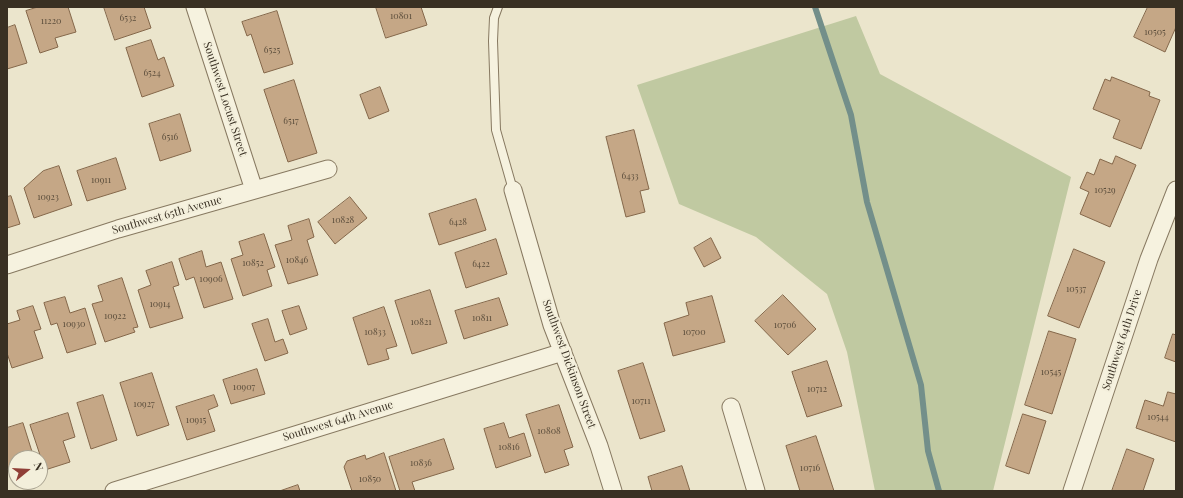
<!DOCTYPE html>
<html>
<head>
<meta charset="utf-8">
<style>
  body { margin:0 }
  #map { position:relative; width:1183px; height:498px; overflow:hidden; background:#ebe5cc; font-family:"Playfair Display",serif }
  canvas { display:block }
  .frame { position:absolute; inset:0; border:8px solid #393023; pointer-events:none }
  .north { position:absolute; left:8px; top:450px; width:40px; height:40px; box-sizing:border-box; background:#f3efdb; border:1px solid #a9a391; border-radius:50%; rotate:72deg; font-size:11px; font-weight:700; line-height:16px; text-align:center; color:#393023 }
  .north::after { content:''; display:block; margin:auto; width:14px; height:18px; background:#903f37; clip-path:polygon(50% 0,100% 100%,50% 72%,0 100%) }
</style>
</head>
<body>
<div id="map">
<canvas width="1183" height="498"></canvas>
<div class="frame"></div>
<div class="north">N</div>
</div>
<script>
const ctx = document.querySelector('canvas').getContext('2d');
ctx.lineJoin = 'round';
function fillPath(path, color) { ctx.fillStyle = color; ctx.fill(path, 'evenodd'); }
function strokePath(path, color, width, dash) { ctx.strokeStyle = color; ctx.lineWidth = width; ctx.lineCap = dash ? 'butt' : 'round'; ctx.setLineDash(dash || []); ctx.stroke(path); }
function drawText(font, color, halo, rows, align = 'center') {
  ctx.font = font + ' "Playfair Display",serif'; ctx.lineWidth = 4; ctx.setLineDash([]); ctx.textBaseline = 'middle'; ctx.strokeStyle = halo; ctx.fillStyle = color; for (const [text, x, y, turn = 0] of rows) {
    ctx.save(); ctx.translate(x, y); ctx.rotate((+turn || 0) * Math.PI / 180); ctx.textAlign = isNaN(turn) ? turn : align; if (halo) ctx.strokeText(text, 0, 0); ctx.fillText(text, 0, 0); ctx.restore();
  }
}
fillPath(new Path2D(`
  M856,16L880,74L1071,177L993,491H875L847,352L827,294L756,237L679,204L637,85Z`), '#c0c9a1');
strokePath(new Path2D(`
  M815,7L851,115L867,202L921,385L928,451L939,491`), '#738f8a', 6);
const building = new Path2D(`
  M38,7H68L76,32L55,38L58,47L40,53L26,11Z
  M104,7H144L151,28L115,40Z
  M376,7H421L427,25L386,38Z
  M1148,7H1176V27L1165,52L1134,37Z
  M277,11L293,64L264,73L251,34L247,36L242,22Z
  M15,25L27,63L7,69V28Z
  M151,40L158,60L164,57L174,86L142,97L126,48Z
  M1112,77L1150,92L1149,96L1160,100L1141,149L1113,138L1120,120L1093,109L1105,79L1110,81Z
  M294,80L317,153L288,162L264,90Z
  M380,87L389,111L369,119L360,95Z
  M180,114L191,151L160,161L149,124Z
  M634,130L649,189L640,191L645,212L626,217L606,137Z
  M1116,156L1136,165L1110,227L1080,214L1089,192L1080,188L1087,172L1094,175L1100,159L1112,164Z
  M116,158L126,189L87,201L77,171Z
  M59,166L72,205L34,218L24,188L43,171Z
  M11,196L20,224L7,228V197Z
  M350,197L367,218L335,244L318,222Z
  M476,199L486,230L439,245L429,214Z
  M309,219L314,237L307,240L318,275L288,284L275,245L292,240L288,226Z
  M264,234L275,267L267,270L272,286L243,296L231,259L243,255L239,242Z
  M711,238L721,258L704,267L694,248Z
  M496,239L507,274L466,288L455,253Z
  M1074,249L1105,262L1079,328L1048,316Z
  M202,251L206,267L221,262L233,299L204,308L194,277L186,280L179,259Z
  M172,262L179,285L173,287L183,318L150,328L138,290L151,285L146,271Z
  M122,278L138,327L133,328L135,332L105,342L92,304L103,301L98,286Z
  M430,290L447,343L412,354L395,301Z
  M783,295L816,329L788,355L755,321Z
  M712,296L725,342L673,356L664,323L689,315L686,303Z
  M65,297L70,313L85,308L96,344L67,353L57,323L51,325L44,303Z
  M499,298L508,325L464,339L455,311Z
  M33,306L41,329L34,331L43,358L12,368L7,353V324L20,320L17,311Z
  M299,306L307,329L290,335L282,311Z
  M384,307L397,346L386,349L389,359L368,365L353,318Z
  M268,319L275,342L283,339L288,353L265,361L252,324Z
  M1049,331L1076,339L1052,414L1025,405Z
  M1173,334L1176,335V362L1165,358Z
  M827,361L842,406L807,417L792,372Z
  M643,363L665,431L640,439L618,371Z
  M257,369L265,394L231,404L223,380Z
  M152,373L169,425L137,436L120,383Z
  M1168,392L1176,394V442L1136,428L1145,400L1163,406Z
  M103,395L117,440L91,449L77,403Z
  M214,395L218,406L208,410L215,431L187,440L176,407Z
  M559,405L573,447L564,450L569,465L545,473L526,415Z
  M68,413L75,437L63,441L70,462L45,470L30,425Z
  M1023,414L1046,421L1029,474L1006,466Z
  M23,423L34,458H16V481L13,482L7,464V428Z
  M504,423L509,438L524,433L531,456L496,468L484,429Z
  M816,436L834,491H800L786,446Z
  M444,439L454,469L412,482L415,491H400L389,457Z
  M1127,449L1154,459L1143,491H1112Z
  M384,453L396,491H352L344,467L347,461L365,455L366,459Z
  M682,466L690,491H652L648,477Z
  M298,485L300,491H280Z`);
fillPath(building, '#c5a786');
strokePath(building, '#84674a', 1);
const lane = new Path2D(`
  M498,7L494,18L493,41L496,130L513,190`);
const street = new Path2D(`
  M195,7L254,190
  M513,190L552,325L599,446L613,491
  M7,265L118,229L328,169
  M731,407L756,491
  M114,491L563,352
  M1072,491L1149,259L1176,190`);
strokePath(lane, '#877961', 10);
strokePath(street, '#877961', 19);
strokePath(lane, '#f6f2df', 8);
strokePath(street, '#f6f2df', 17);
drawText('9px', '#5c4e3c', null, [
  ["10801",401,16],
  ["6532",128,18],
  ["11220",51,21],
  ["10505",1155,32],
  ["6525",272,50],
  ["6524",152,73],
  ["6517",291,121],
  ["6516",170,137],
  ["6433",630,176],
  ["10911",101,180],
  ["10529",1105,190],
  ["10923",48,197],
  ["10828",343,220],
  ["6428",458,222],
  ["10846",297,260],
  ["10852",253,263],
  ["6422",481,264],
  ["10906",211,279],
  ["10537",1076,289],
  ["10914",160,304],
  ["10922",115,316],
  ["10811",482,318],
  ["10821",421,322],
  ["10930",74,324],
  ["10706",785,325],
  ["10833",375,332],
  ["10700",694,332],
  ["10545",1051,372],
  ["10907",244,387],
  ["10712",817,389],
  ["10711",641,401],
  ["10927",144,404],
  ["10544",1158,417],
  ["10915",196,420],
  ["10808",549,431],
  ["10816",509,447],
  ["10836",421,463],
  ["10716",810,468],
  ["10850",370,479]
]);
drawText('11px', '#393023', '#f3efdb', [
  ["Southwest Locust Street",225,99,72],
  ["Southwest 65th Avenue",167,215,-16],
  ["Southwest 64th Drive",1122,340,-72],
  ["Southwest Dickinson Street",569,364,70],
  ["Southwest 64th Avenue",338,421,-17]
]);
</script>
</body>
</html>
